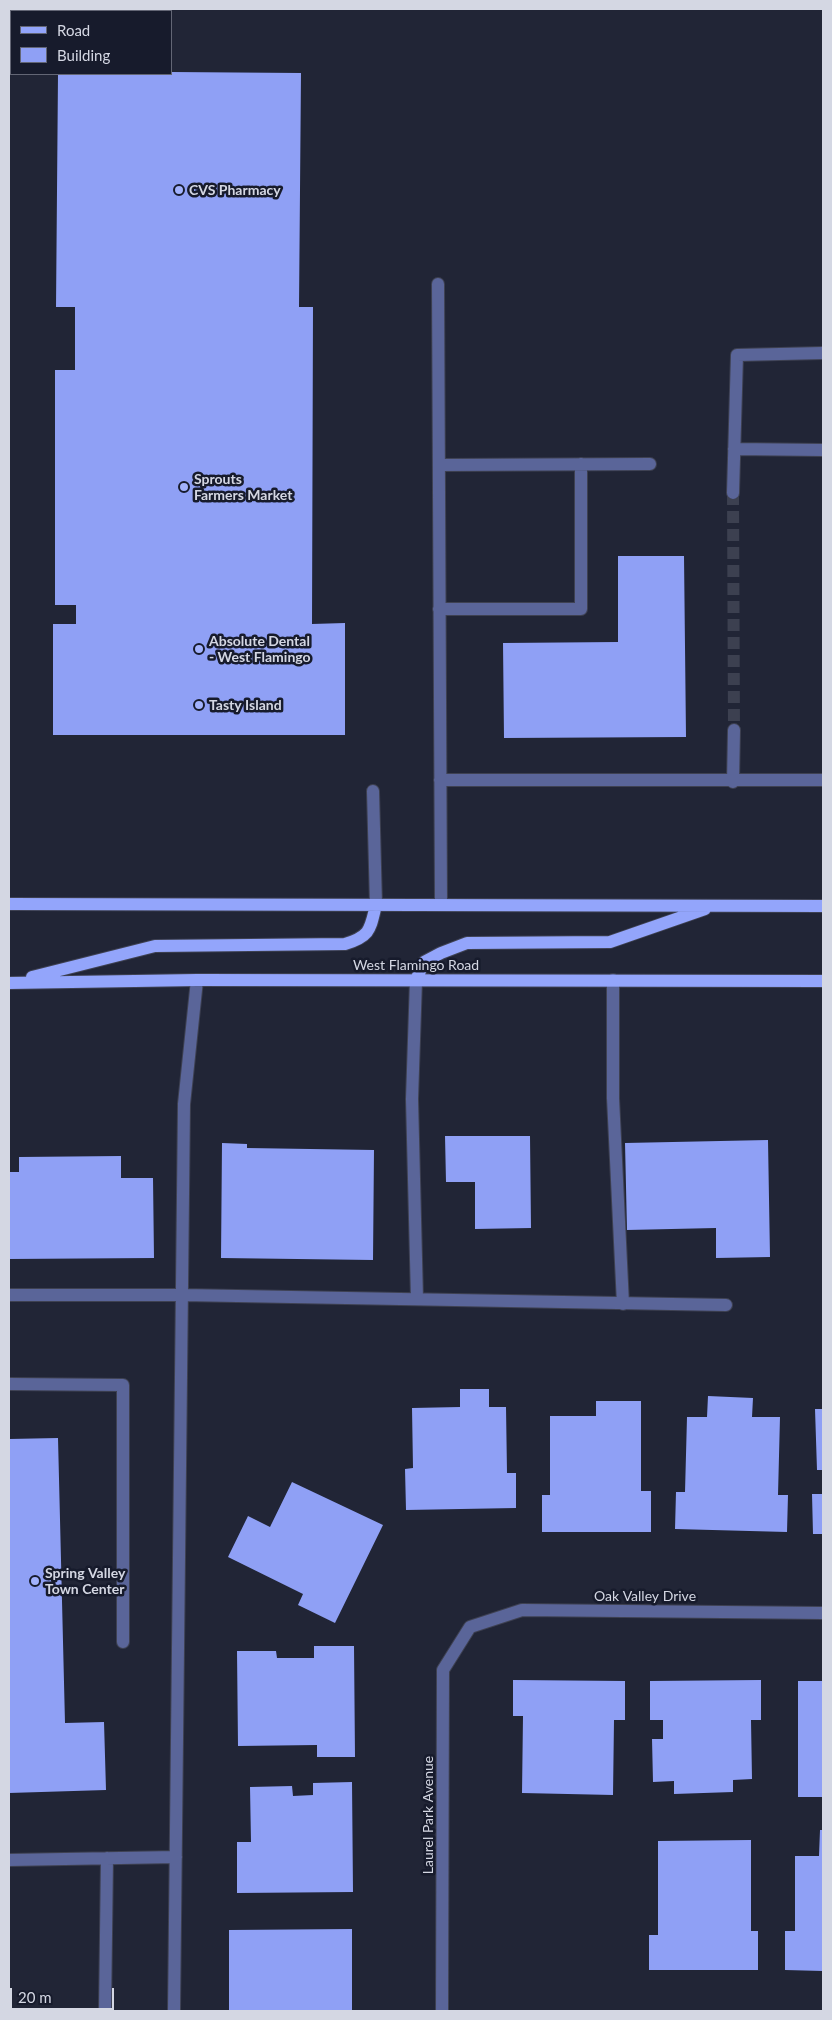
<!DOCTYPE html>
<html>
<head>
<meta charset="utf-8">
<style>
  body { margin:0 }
  #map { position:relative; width:832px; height:2020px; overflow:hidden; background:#212536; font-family:Lato,sans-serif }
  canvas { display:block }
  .frame { position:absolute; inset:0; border:10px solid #d4d7e3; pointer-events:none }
  .legend { position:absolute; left:10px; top:10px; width:162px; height:65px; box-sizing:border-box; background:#171b2c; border:1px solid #636675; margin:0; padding:6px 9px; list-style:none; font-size:15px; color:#d4d7e3 }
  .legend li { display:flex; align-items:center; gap:10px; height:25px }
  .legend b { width:25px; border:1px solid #636675 }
  .scale { position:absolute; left:10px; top:1988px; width:104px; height:22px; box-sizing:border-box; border:2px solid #d4d7e3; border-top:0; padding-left:6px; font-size:15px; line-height:18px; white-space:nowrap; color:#d4d7e3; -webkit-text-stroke:4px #171b2c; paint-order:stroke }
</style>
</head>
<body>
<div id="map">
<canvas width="832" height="2020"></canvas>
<div class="frame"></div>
<ul class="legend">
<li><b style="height:6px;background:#93a5fb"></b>Road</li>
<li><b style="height:14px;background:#8fa0f5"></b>Building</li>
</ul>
<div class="scale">20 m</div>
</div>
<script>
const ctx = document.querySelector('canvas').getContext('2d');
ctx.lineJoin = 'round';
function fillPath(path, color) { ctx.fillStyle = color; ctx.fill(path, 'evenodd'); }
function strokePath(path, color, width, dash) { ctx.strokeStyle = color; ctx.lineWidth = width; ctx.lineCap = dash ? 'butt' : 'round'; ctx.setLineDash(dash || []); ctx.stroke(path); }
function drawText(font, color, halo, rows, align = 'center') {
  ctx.font = font + ' Lato,sans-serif'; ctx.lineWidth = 5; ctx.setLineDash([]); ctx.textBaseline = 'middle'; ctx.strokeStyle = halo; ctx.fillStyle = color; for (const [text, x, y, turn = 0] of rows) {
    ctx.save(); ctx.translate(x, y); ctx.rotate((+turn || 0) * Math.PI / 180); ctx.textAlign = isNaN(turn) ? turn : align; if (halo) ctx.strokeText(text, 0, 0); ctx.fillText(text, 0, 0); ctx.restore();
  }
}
fillPath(new Path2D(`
  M9,9H76V11H11V52H9Z
  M171,72L301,73L299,307H313L312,624L345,623V735H53V624H76V605H55V370H75V307H56L58,74H171Z
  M618,556H684L686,737L504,738L503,643L618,642Z
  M445,1136H530L531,1228L475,1229V1182H446Z
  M768,1140L770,1257L716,1258V1228L627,1230L625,1143Z
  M222,1143L247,1144V1148L374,1150L373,1260L221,1258Z
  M121,1156V1178H153L154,1258L9,1259V1172H19V1157Z
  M460,1389H489V1407H506L507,1473H516V1508L406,1510L405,1469L413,1468L412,1408L460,1407Z
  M708,1396L753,1398L752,1417H780L778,1495H788L787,1532L675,1529L676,1492H685L687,1417H707Z
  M596,1401H641V1491H651V1532H542V1495H550V1416H596Z
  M815,1409H823V1470H817Z
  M58,1438L65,1723L104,1722L106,1790L9,1793V1439Z
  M292,1482L383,1525L335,1623L298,1605L303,1594L228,1557L248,1516L270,1527Z
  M812,1494H823V1534H813Z
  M314,1646H354L355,1757H317V1745L238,1746L237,1651H276L277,1658H314Z
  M513,1680L625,1681V1720H614L613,1795L522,1793L523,1716H513Z
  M761,1680V1720H751L752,1779L733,1780V1792L674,1794V1781L653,1782L652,1739H663V1720H650V1681Z
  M798,1681H823V1797H798Z
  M352,1782L353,1892L237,1893V1842H251L250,1787L292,1786L293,1796L313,1795V1783Z
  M820,1830H823V1971L785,1970V1931H795V1856H819Z
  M751,1840V1931H758V1970H649V1935H658V1841Z
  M352,1929V2011H229V1930Z`), '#8fa0f5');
strokePath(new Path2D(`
  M733,493L734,730`), '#3c4050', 12, [12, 6]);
const minor = new Path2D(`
  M438,284L441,905
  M734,449L823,450
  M439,465L650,464
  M733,493L737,355L823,353
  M439,609H581V464
  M440,780H823
  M733,782L734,730
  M373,791L376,905
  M416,980L412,1099L417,1299
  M613,980V1098L623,1304
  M9,1295H183L726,1305
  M9,1384L123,1385V1642
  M9,1860L176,1857
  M105,2011L107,1858
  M174,2011L184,1104L197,980
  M442,2011L443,1670L470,1627L522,1610L823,1613`);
const major = new Path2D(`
  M9,904L823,906
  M32,977L155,946L345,944C371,936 370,929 376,905
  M416,980L424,962L441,953L467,943L610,942L705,909
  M9,983L197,980L823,981`);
strokePath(minor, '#3e4152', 14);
strokePath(major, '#3e4152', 14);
strokePath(minor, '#5a6599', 12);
strokePath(major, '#93a5fb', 12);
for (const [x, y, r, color] of [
  [179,190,5,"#a2b2fd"],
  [184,487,5,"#a2b2fd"],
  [199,649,5,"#a2b2fd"],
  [199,705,5,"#a2b2fd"],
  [35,1581,5,"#a2b2fd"]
]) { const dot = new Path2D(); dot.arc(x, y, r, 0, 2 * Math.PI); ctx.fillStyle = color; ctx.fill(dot); strokePath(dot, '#171b2c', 2); }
drawText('bold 14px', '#d4d7e3', '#171b2c', [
  ["CVS Pharmacy",189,190],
  ["Sprouts",194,479],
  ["Farmers Market",194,495],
  ["Absolute Dental",209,641],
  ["- West Flamingo",209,657],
  ["Tasty Island",209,705],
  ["Spring Valley",45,1573],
  ["Town Center",45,1589]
], 'left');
drawText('14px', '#d4d7e3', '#171b2c', [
  ["West Flamingo Road",416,965],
  ["Oak Valley Drive",645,1596],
  ["Laurel Park Avenue",428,1815,-90]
]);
</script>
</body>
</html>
